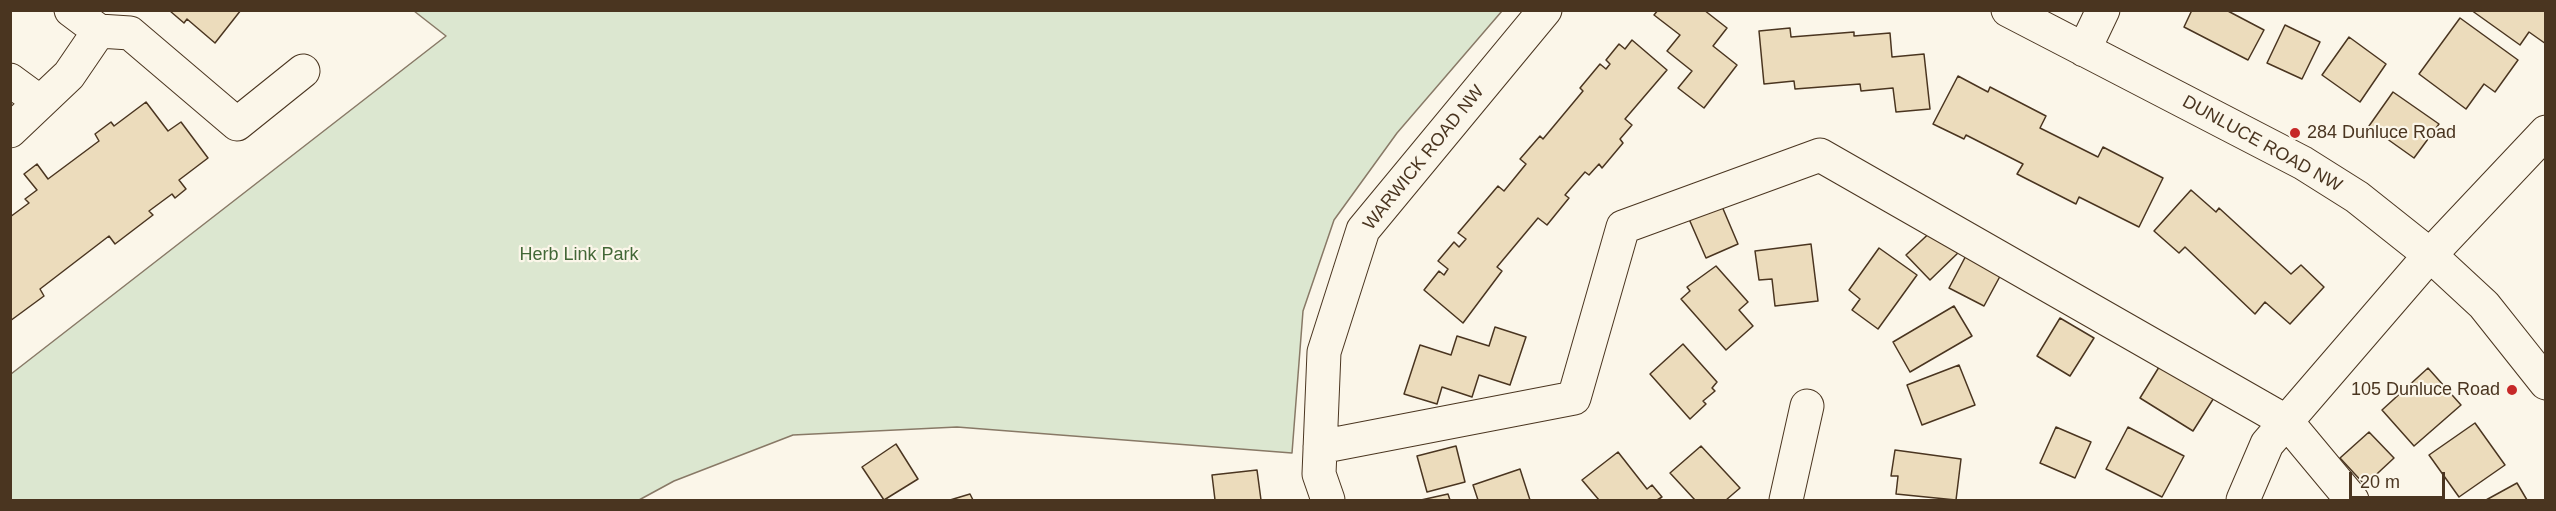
<!DOCTYPE html>
<html>
<head>
<meta charset="utf-8">
<style>
  body { margin:0 }
  #map { position:relative; width:2556px; height:511px; overflow:hidden; background:#fbf6e9; font-family:Helvetica,sans-serif }
  canvas { display:block }
  .frame { position:absolute; inset:0; border:12px solid #4a3520; pointer-events:none }
  .scale { position:absolute; left:2349px; top:472px; width:96px; height:27px; box-sizing:border-box; border:3px solid #4a3520; border-top:0; padding-left:8px; font-size:18px; line-height:21px; white-space:nowrap; color:#4a3520; -webkit-text-stroke:4px #fbf6e9; paint-order:stroke }
</style>
</head>
<body>
<div id="map">
<canvas width="2556" height="511"></canvas>
<div class="frame"></div>
<div class="scale">20 m</div>
</div>
<script>
const ctx = document.querySelector('canvas').getContext('2d');
ctx.lineJoin = 'round';
function fillPath(path, color) { ctx.fillStyle = color; ctx.fill(path, 'evenodd'); }
function strokePath(path, color, width, dash) { ctx.strokeStyle = color; ctx.lineWidth = width; ctx.lineCap = dash ? 'butt' : 'round'; ctx.setLineDash(dash || []); ctx.stroke(path); }
function drawText(font, color, halo, rows, align = 'center') {
  ctx.font = font + ' Helvetica,sans-serif'; ctx.lineWidth = 4.5; ctx.setLineDash([]); ctx.textBaseline = 'middle'; ctx.strokeStyle = halo; ctx.fillStyle = color; for (const [text, x, y, turn = 0] of rows) {
    ctx.save(); ctx.translate(x, y); ctx.rotate((+turn || 0) * Math.PI / 180); ctx.textAlign = isNaN(turn) ? turn : align; if (halo) ctx.strokeText(text, 0, 0); ctx.fillText(text, 0, 0); ctx.restore();
  }
}
const green = new Path2D(`
  M414,11H1502L1397,133L1334,220L1303,311L1292,453L957,427L793,435L674,481L639,500H11V374L446,36Z`);
fillPath(green, '#dce7d0');
strokePath(green, '#887966', 1.5);
const building = new Path2D(`
  M241,10L215,43L187,19L184,23L170,11Z
  M1658,10H1704L1727,28L1713,46L1737,65L1704,108L1678,88L1692,71L1667,51L1680,35L1654,15Z
  M2192,10H2226L2264,30L2248,60L2184,27Z
  M2471,10H2546V44L2529,32L2520,45Z
  M2460,18L2518,60L2495,92L2484,84L2466,109L2419,74Z
  M2285,25L2320,42L2302,79L2267,63Z
  M1790,28L1791,37L1854,32V36L1890,33L1892,57L1924,54L1930,109L1896,112L1893,88L1861,91L1860,84L1795,89L1794,81L1764,84L1759,31Z
  M2349,37L2386,64L2360,102L2322,75Z
  M1632,40L1667,70L1625,119L1632,125L1620,139L1623,143L1602,168L1599,164L1589,175L1585,172L1565,195L1569,198L1547,225L1538,218L1497,267L1502,271L1463,323L1424,290L1439,271L1444,275L1448,269L1438,261L1454,242L1459,247L1466,239L1458,233L1498,186L1504,191L1526,164L1520,159L1540,136L1543,139L1583,91L1580,88L1600,64L1606,69L1610,64L1606,60L1619,44L1625,49Z
  M1958,76L1988,92L1990,87L2046,116L2040,128L2098,157L2103,147L2163,178L2139,227L2079,197L2076,204L2017,174L2023,164L1966,135L1964,139L1933,124Z
  M2393,92L2439,124L2414,158L2369,126Z
  M146,102L168,131L181,122L208,158L179,180L186,189L175,198L172,194L149,211L153,215L115,244L109,236L40,289L44,296L10,321V217L29,203L25,199L37,190L24,174L37,164L48,179L99,141L95,134L111,122L114,126Z
  M2191,190L2216,212L2219,208L2291,274L2301,265L2324,287L2290,324L2265,302L2255,314L2185,247L2179,253L2154,231Z
  M1721,204L1738,244L1706,258L1689,219Z
  M1937,226L1960,251L1930,280L1906,255Z
  M1811,244L1818,301L1775,306L1772,279L1759,280L1755,251Z
  M1879,248L1917,275L1878,329L1852,310L1860,299L1849,290Z
  M1970,248L2005,267L1984,306L1949,288Z
  M1716,266L1748,302L1739,310L1753,326L1726,350L1681,299L1690,291L1687,287Z
  M1954,306L1972,336L1910,372L1893,342Z
  M2060,318L2094,338L2070,376L2037,356Z
  M1495,327L1526,337L1510,385L1479,375L1472,397L1442,387L1437,404L1404,394L1420,345L1451,355L1457,336L1489,346Z
  M1683,344L1717,382L1712,388L1715,391L1703,401L1706,404L1690,419L1650,374Z
  M2164,359L2217,393L2193,431L2140,398Z
  M1959,365L1975,405L1922,425L1907,385Z
  M2428,368L2461,405L2414,446L2382,410Z
  M2475,423L2505,465L2459,497L2429,455Z
  M2056,427L2091,442L2075,478L2040,463Z
  M2128,427L2184,456L2162,497L2106,469Z
  M2369,432L2394,458L2365,485L2340,458Z
  M896,444L918,479L884,500L862,467Z
  M1456,446L1465,482L1427,492L1417,456Z
  M1701,446L1740,488L1726,500H1695L1670,473Z
  M1895,450L1961,459L1956,500L1896,494L1898,476H1891Z
  M1618,452L1647,489L1652,485L1662,497L1657,500H1599L1582,480Z
  M1520,469L1530,500H1478L1473,485Z
  M1257,470L1261,500H1215L1212,475Z
  M2517,483L2527,500H2486Z
  M970,494L973,500H950Z
  M1448,494L1450,500H1421Z`);
fillPath(building, '#ecdcbc');
strokePath(building, '#4a3520', 1.5);
const minor = new Path2D(`
  M71,10L99,31
  M2008,10L2303,163L2357,197L2430,255L2484,305L2546,383
  M2084,50L2103,10
  M10,80L40,102
  M10,131L69,75L99,31L130,33L237,124L303,71
  M1320,447L1574,398L1623,227L1820,155L2287,422L2352,500
  M1328,500L1319,474L1324,352L1363,230L1545,10
  M1786,500L1807,406
  M2243,500L2267,444L2430,255L2546,132`);
strokePath(minor, '#4a3520', 35);
strokePath(minor, '#fbf6e9', 33);
for (const [x, y, r, color] of [
  [2295,133,6,"#c62828"],
  [2512,390,6,"#c62828"]
]) { const dot = new Path2D(); dot.arc(x, y, r, 0, 2 * Math.PI); ctx.fillStyle = color; ctx.fill(dot); strokePath(dot, '#fbf6e9', 2); }
drawText('18px', '#4a3520', '#fbf6e9', [
  ["284 Dunluce Road",2307,133],
  ["105 Dunluce Road",2500,390,"right"]
], 'left');
drawText('18px', '#4a3520', '#fbf6e9', [
  ["DUNLUCE ROAD NW",2262,144,29],
  ["WARWICK ROAD NW",1424,158,-51]
]);
drawText('18px', '#436837', '#fbf6e9', [
  ["Herb Link Park",579,255]
]);
</script>
</body>
</html>
